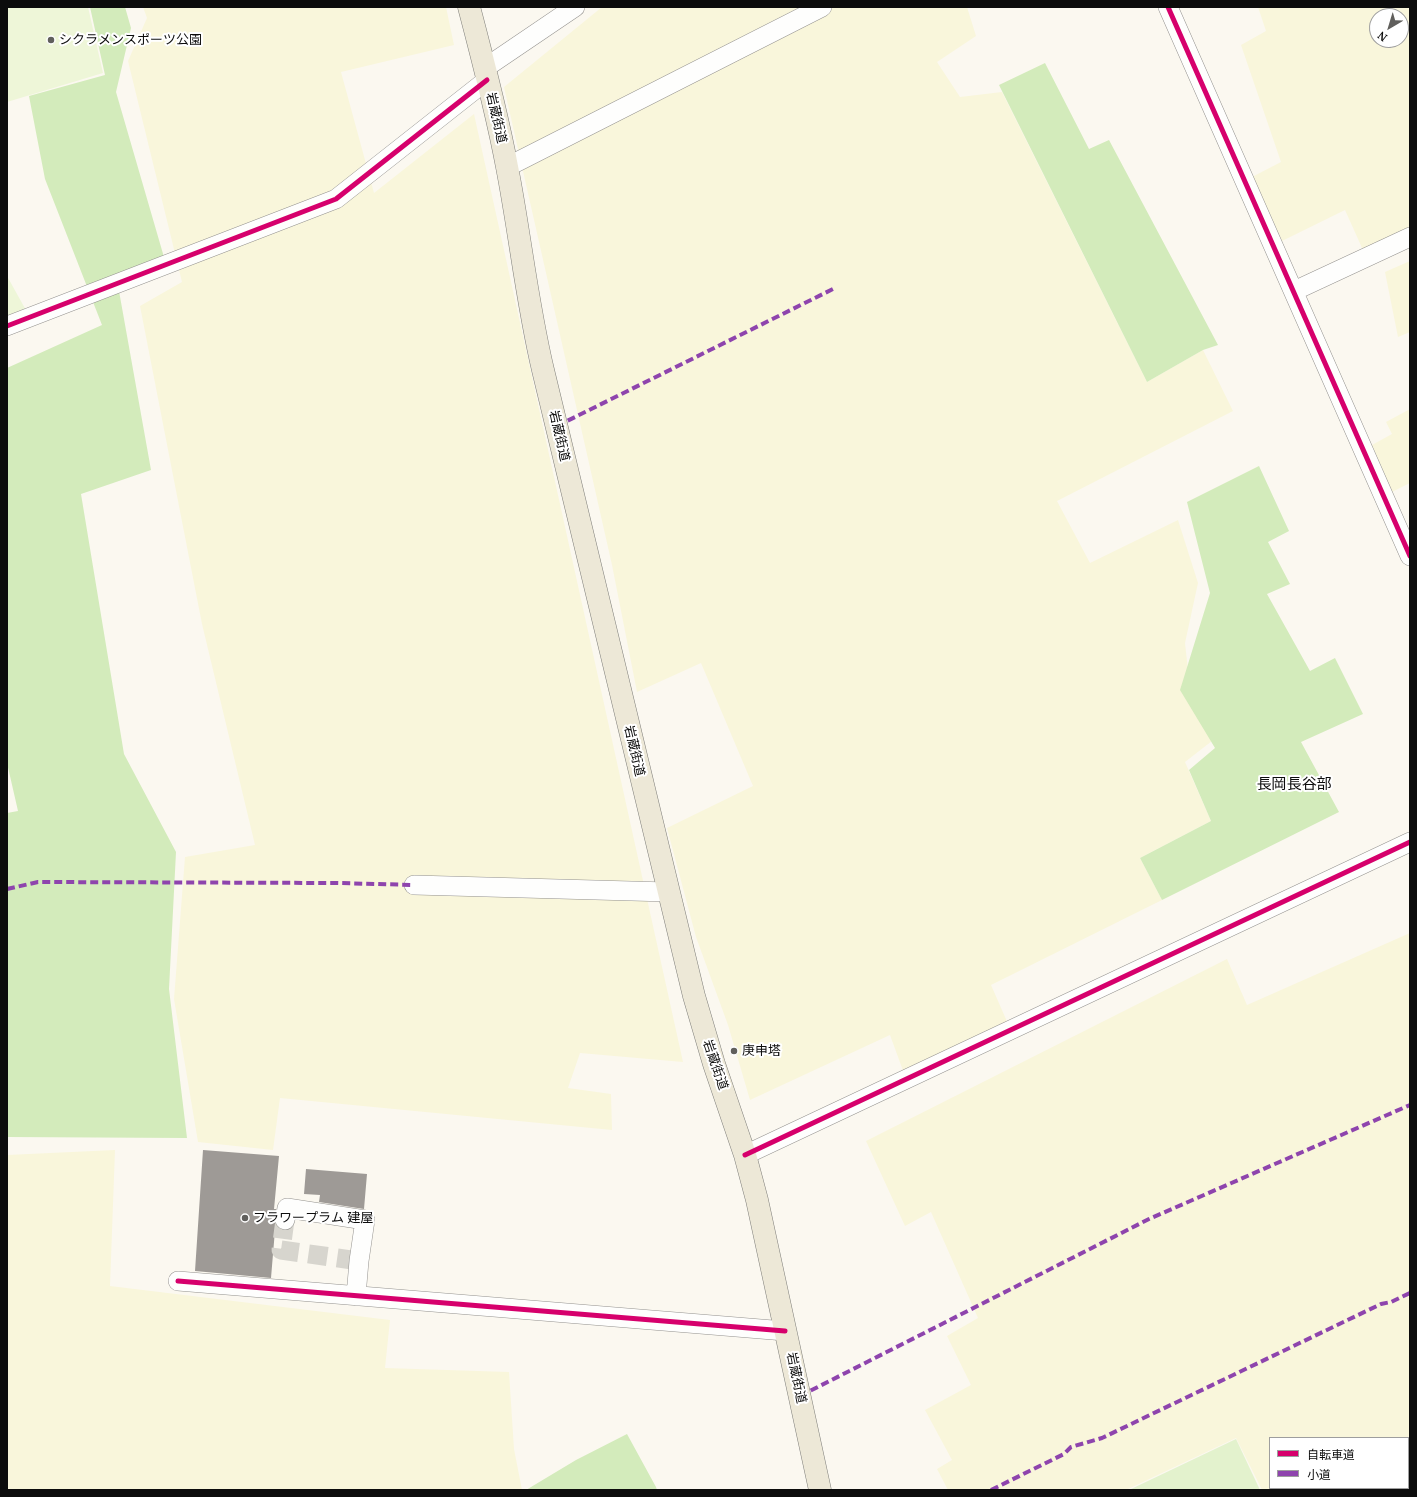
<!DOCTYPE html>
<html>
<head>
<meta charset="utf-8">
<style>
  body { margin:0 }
  #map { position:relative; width:1417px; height:1497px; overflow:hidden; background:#fbf8f0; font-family:"PT Serif","Noto Sans JP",serif }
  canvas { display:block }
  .frame { position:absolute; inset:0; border:8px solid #0c0c0c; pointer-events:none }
  .legend { position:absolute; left:1269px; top:1437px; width:140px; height:52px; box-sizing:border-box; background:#fff; border:1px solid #9e9e9e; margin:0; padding:5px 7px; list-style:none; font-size:12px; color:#0c0c0c }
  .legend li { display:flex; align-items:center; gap:8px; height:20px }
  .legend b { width:20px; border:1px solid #9e9e9e }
  .north { position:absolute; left:1369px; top:8px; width:40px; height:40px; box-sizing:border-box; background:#fff; border:1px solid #9e9e9e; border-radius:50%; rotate:218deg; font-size:11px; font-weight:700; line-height:16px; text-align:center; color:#0c0c0c }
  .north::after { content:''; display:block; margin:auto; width:14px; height:18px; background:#605f5c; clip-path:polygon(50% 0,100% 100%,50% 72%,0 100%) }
</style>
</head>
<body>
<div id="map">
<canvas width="1417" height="1497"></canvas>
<div class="frame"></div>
<ul class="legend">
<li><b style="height:5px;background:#d6006c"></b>自転車道</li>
<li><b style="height:5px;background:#8e44ad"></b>小道</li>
</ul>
<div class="north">N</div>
</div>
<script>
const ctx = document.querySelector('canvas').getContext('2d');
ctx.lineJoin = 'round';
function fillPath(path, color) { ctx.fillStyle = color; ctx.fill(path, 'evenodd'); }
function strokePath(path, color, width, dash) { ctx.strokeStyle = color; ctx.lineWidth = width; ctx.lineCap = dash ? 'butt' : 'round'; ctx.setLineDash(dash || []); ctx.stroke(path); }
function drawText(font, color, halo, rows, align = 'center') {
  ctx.font = font + ' "PT Serif","Noto Sans JP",serif'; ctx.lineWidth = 4; ctx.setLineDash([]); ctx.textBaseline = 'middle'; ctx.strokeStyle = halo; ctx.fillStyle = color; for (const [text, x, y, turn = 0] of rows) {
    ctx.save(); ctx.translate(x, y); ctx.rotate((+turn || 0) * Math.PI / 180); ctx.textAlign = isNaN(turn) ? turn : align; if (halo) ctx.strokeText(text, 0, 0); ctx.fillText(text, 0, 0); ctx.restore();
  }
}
fillPath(new Path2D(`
  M143,7H446L454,45L341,72L374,193L474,114L683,1062L580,1053L568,1088L611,1094L612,1130L280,1098L273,1150L198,1142L174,999L185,857L255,845L202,624L140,306L182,282L128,61L147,18Z
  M602,7H967L976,36L937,62L960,97L1002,92L1147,382L1203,350L1233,411L1057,501L1090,563L1178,520L1198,583L1185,643L1191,697L1212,741L1185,762L1211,821L1140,858L1162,900L991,985L1009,1026L905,1076L890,1035L750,1100L728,1025L696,937L667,828L753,786L701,663L637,692L612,565L504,87Z
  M1258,7H1410V238L1367,259L1345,210L1282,241L1252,177L1281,162L1241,45L1266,31ZM1377,16H1401V40H1377Z
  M1410,261V332L1398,337L1385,272Z
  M1410,409V483L1392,492L1372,445L1392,434L1386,422Z
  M1410,933V1490H1262L1236,1438L1126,1490H948L937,1469L952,1460L925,1410L971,1385L947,1336L978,1318L931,1212L905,1226L866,1141L1227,959L1247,1005ZM1270,1438H1408V1488H1270Z
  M115,1150L110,1286L390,1320L385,1368L509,1372L514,1449L522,1490H7V1155Z`), '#f9f6db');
fillPath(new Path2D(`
  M1236,1439L1260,1490H1129Z`), '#e3f2cd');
fillPath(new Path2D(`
  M90,7H125L131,28L116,92L168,271L119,291L151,470L81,494L124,754L176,852L169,989L187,1138L7,1137V813L18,811L7,763V368L102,325L45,179L29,96L105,75Z
  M1045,63L1089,149L1109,140L1218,345L1203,350L1147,382L999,85Z
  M1259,466L1289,531L1268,542L1290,584L1267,594L1310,671L1335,658L1363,714L1301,742L1339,812L1162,900L1140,858L1211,821L1189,770L1215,748L1180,690L1210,593L1187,502Z
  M627,1434L656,1487L657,1490H526L576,1460Z`), '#d3ebbb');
fillPath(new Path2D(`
  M7,7H88L103,73L7,102Z
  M7,276L27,312L7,320Z`), '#eef6d8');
fillPath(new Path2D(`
  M203,1150L279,1156L274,1209H276L275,1223L278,1228L283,1231L290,1230V1232L275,1230L271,1278L195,1271Z
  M306,1169L367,1174L364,1209L319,1202L320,1195L304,1194Z`), '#9e9a96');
strokePath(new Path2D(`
  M285,1220L281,1250L359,1261`), '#d7d5ce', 19, [19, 10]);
const minor = new Path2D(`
  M1168,7L1410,556
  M485,68L575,7
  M507,167L822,7
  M1294,291L1410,237
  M7,326L336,199L487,80
  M414,885L668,892
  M745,1155L1410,842
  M285,1220L287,1208L365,1220L359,1261L356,1296
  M178,1281L785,1331`);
const major = new Path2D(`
  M469,7C483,60 497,113 507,167C520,234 527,303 543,370L694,996L714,1064L745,1155L757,1200L820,1490`);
strokePath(minor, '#94928f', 20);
strokePath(major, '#81807c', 23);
strokePath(minor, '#fefefd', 19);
strokePath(major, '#ede8d7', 22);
strokePath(new Path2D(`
  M557,426L833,289
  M7,889L38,882L338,883L414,885
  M800,1396L1149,1219L1410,1105
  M991,1490L1064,1454L1071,1447L1102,1438L1381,1304L1391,1302L1410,1293`), '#8e44ad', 4, [8, 4]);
strokePath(new Path2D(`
  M1168,7L1410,556
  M7,326L336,199L487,80
  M745,1155L1410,842
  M178,1281L785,1331`), '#d6006c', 5);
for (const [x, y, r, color] of [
  [51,40,4,"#605f5c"],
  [734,1051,4,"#605f5c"],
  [245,1218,4,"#605f5c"]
]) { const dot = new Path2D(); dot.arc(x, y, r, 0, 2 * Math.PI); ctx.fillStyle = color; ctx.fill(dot); strokePath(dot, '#fff', 1.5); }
drawText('13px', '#0c0c0c', '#fff', [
  ["シクラメンスポーツ公園",59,40],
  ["庚申塔",742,1051],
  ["フラワープラム 建屋",253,1218]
], 'left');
drawText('13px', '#0c0c0c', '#fff', [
  ["岩蔵街道",496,118,77],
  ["岩蔵街道",559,436,77],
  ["岩蔵街道",634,751,77],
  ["岩蔵街道",715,1065,71],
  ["岩蔵街道",796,1378,78]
]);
drawText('15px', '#0c0c0c', '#fff', [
  ["長岡長谷部",1294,785]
]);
</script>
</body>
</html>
